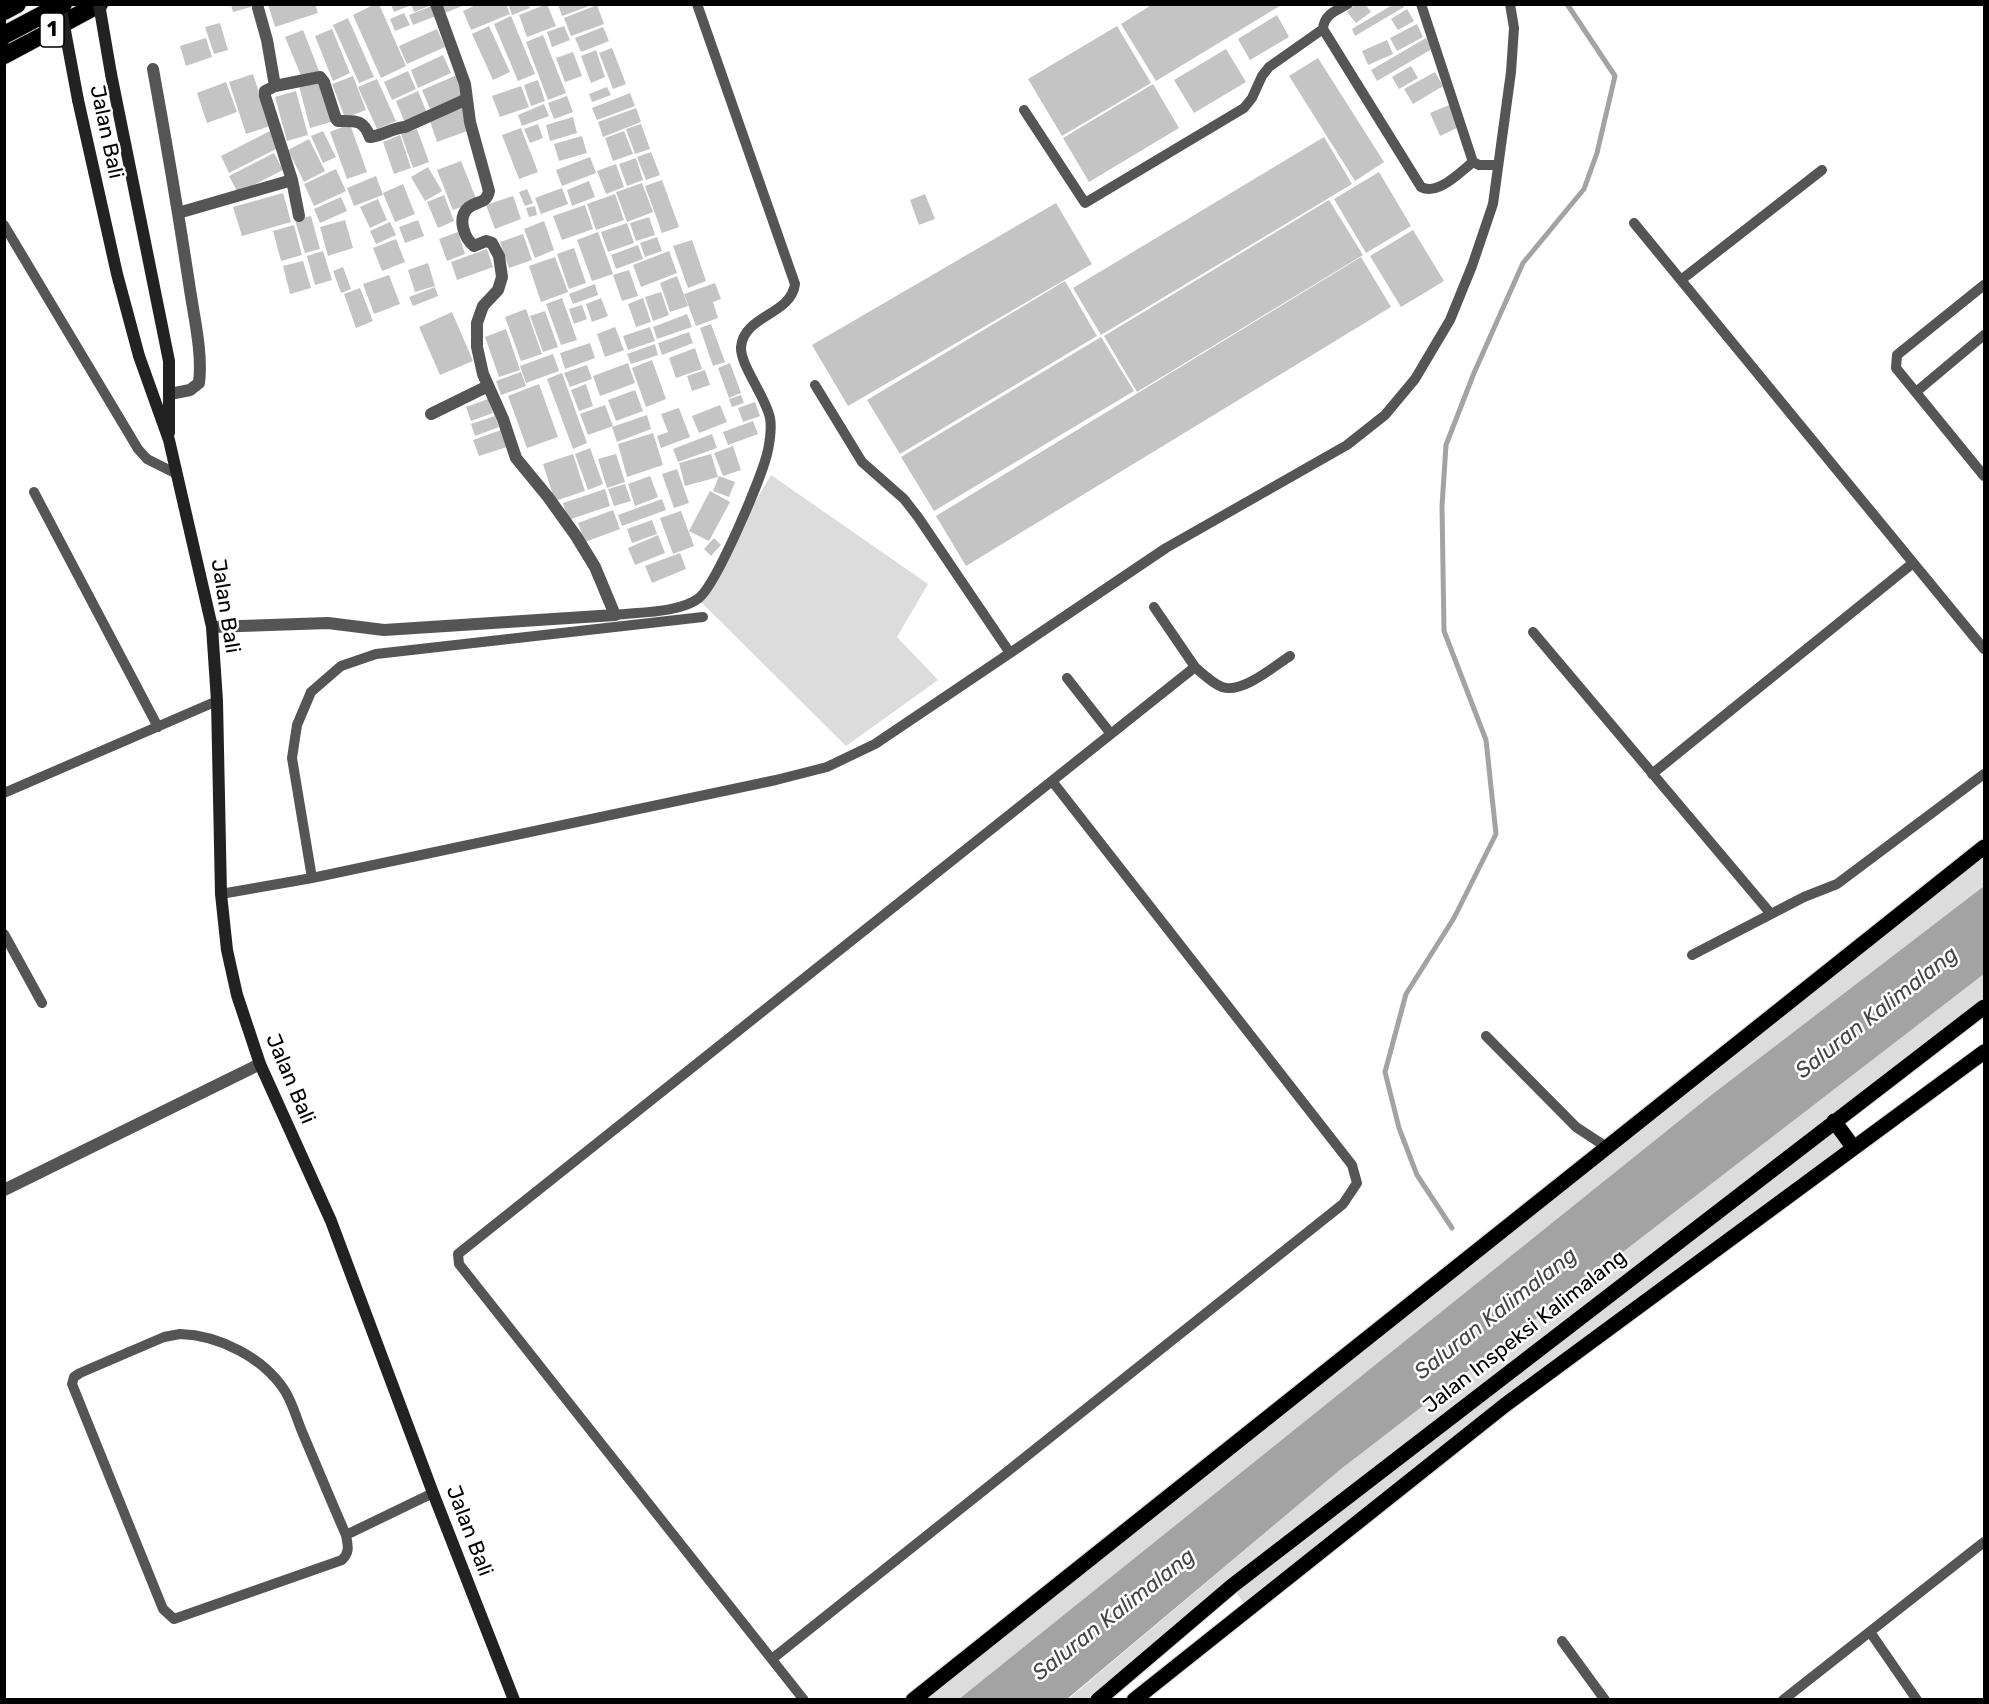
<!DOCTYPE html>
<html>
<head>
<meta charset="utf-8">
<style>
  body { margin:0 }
  #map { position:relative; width:1989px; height:1704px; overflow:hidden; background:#fff; font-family:Rubik,sans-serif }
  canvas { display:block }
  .frame { position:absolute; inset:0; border:6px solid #000; pointer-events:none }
</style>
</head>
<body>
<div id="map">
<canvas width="1989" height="1704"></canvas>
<div class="frame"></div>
</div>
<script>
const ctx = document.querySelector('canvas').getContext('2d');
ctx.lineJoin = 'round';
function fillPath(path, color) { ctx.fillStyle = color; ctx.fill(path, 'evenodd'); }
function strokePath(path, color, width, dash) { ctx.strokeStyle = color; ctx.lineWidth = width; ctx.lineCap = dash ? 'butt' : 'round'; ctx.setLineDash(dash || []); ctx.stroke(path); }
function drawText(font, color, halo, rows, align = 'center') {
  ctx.font = font + ' Rubik,sans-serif'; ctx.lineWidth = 5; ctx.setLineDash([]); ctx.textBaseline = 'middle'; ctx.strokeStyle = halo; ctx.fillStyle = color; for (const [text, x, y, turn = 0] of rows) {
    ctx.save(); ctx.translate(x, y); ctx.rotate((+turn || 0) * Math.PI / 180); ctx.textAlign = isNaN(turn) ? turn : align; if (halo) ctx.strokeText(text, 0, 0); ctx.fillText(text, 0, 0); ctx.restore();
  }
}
fillPath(new Path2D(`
  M771,475L928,584L897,637L938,680L846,746L698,599Z
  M1984,847V886L1710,1096L959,1699L913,1700Z
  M1984,974V1007L1834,1121L1853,1147L1247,1608L1232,1586L1098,1699L1067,1700L1341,1469Z`), '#dcdcdc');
fillPath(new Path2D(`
  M1984,886V974L1341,1469L1067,1699H959L1710,1096Z`), '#a3a3a3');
strokePath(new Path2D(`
  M1452,1228L1417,1175L1399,1128L1385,1072L1406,994L1454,918L1496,834L1486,740L1444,631L1442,506L1446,445L1474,373L1523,263L1584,189L1597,153L1615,76L1567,4`), '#a3a3a3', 5);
fillPath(new Path2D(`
  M268,4H315L318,13L275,27Z
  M375,4H379L406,66L381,78L353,15Z
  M391,4H409V6L394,12Z
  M411,4H432V5L414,12Z
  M441,4H467L445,13Z
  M478,4H506L510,14L471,30L463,11Z
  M508,4H528L530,8L512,15Z
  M547,4L556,26L527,37L519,15Z
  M558,4H592V5L562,16Z
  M1153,4H1283L1156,81L1121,24Z
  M1356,4H1365L1371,12L1356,23L1347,12Z
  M1394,4H1403L1404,7L1355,36L1352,29Z
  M231,5H258L233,12Z
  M597,5L604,24L571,36L564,18Z
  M432,6L436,16L413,25L409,15Z
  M1407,9L1414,21L1398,30L1391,19Z
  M404,13L410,25L395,31L390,19Z
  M1277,15L1289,37L1250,60L1238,39Z
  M511,16L535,74L518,81L494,24Z
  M348,18L374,77L359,83L333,25Z
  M220,23L228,50L214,54L205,27Z
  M1417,24L1423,37L1397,51L1390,38Z
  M489,26L510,72L493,80L472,34Z
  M564,26L570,40L552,47L547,32Z
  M1117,26L1151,83L1062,136L1028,79Z
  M603,27L609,41L581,52L575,38Z
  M332,29L350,73L333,81L315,36Z
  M437,29L445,47L407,64L399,46Z
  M303,30L319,71L302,78L285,37Z
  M543,35L566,93L548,100L526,42Z
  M206,38L212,57L186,66L180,46Z
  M1426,38L1432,49L1377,81L1371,70Z
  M1387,40L1393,54L1368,65L1362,51Z
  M612,48L626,84L613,89L599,53Z
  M1226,49L1246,82L1194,113L1174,80Z
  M596,50L605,77L591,83L581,56Z
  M573,52L582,76L565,82L556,58Z
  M443,55L451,73L418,88L411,70Z
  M1318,58L1384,162L1355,181L1289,76Z
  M1411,66L1418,78L1399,89L1392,77Z
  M408,71L416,89L392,100L384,82Z
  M1435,72L1443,86L1413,104L1404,89Z
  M253,74L270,126L246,134L229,82Z
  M457,75L465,94L430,109L422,90Z
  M353,76L366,110L345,118L332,84Z
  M377,79L396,121L377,129L358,87Z
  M538,80L545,101L531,106L524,85Z
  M321,81L331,122L310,128L299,86Z
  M226,82L237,112L207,123L197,93Z
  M1153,84L1179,128L1089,182L1063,138Z
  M521,86L529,107L500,117L492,96Z
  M607,87L611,95L592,102L589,94Z
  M296,91L308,135L287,141L275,97Z
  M418,91L427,113L405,123L396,101Z
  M630,93L635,106L597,120L592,108Z
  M567,96L573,112L554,119L548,103Z
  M544,104L549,116L522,126L518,115Z
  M1449,105L1459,127L1440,136L1430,113Z
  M462,106L470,130L437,142L429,118Z
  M636,108L641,122L603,137L598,122Z
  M573,117L577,133L550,141L546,125Z
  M350,124L367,172L347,179L330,132Z
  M538,124L543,138L530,143L524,129Z
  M641,124L650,149L635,154L626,129Z
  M521,128L538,172L519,179L502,135Z
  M417,129L429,162L413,168L401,134Z
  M270,131L278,148L229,173L221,156Z
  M323,131L336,157L323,163L311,136Z
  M624,131L633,154L613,161L605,138Z
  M400,135L411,168L394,174L383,142Z
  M582,136L587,153L559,161L554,144Z
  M1324,137L1352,184L1101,335L1073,288Z
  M309,139L325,171L304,182L288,150Z
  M651,152L660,175L646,180L637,157Z
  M274,153L283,170L238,193L229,176Z
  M590,157L596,173L562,186L556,170Z
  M636,158L643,180L627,186L619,164Z
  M461,161L477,201L453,210L437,170Z
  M616,164L624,187L606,194L597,171Z
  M428,167L442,191L425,201L411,177Z
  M336,169L346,191L314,206L304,184Z
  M1379,172L1411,226L1366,253L1334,199Z
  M376,176L383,195L354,206L347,188Z
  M662,180L679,227L662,233L645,186Z
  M589,181L595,197L572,206L567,190Z
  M642,183L653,212L627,222L616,192Z
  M403,184L415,214L395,222L383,193Z
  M562,188L568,204L541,214L535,198Z
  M527,189L533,203L525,206L519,192Z
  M283,193L291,222L242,236L233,207Z
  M615,194L624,220L596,230L587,204Z
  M925,194L935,219L919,225L910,200Z
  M444,195L454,221L438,228L427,202Z
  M513,196L521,219L495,229L486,205Z
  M341,197L347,211L320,223L314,209Z
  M378,199L387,220L370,228L360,207Z
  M1329,200L1363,255L1137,392L1104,336Z
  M1056,203L1092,264L848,406L812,345Z
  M585,205L593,229L562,240L553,216Z
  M535,206L537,215L529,217L526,208Z
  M311,216L320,249L305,253L295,220Z
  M649,217L655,235L636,241L630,223Z
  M345,220L353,248L328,256L320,227Z
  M418,220L424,236L405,243L399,227Z
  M544,221L554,250L535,258L524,229Z
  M390,222L396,235L376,244L370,231Z
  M627,223L634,243L608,252L601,232Z
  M294,225L302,255L281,261L273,231Z
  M1413,230L1444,281L1401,307L1370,256Z
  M458,232L465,254L447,261L439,239Z
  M598,232L613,274L592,281L577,240Z
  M523,234L532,260L509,268L500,242Z
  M657,237L662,251L645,257L640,243Z
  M396,239L405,262L382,271L373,248Z
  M692,240L706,281L688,288L673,246Z
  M638,245L643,259L616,269L611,255Z
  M574,248L586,283L569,289L557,254Z
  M487,249L493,267L457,280L451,262Z
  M323,251L332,280L315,285L307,256Z
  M669,251L677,273L641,287L633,265Z
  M555,257L568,292L541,302L529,266Z
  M1361,257L1391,307L966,566L936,516Z
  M303,261L311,288L290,294L283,266Z
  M428,263L435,286L415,292L408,270Z
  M343,267L351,289L341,293L333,271Z
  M629,270L638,296L622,301L613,275Z
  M389,275L400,304L374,314L363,284Z
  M677,276L688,306L670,312L660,283Z
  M1065,281L1097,336L900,454L867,400Z
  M715,283L721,299L713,302L718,318L696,326L684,294Z
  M595,284L598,295L573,304L569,294Z
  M435,287L438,296L413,306L409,297Z
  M360,288L373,321L356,328L344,294Z
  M661,292L669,315L653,321L645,297Z
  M562,298L577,340L561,345L546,304Z
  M601,298L608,316L592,322L586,304Z
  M643,298L651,322L636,327L628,304Z
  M582,305L587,319L574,324L569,309Z
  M526,309L542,354L521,361L505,317Z
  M545,311L558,347L543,352L530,316Z
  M452,312L473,361L440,375L419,327Z
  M687,314L692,327L657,339L653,327Z
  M711,324L725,362L713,366L700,328Z
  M615,327L624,350L605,357L597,334Z
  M650,327L655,341L628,350L623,336Z
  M506,329L520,370L499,377L485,337Z
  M689,332L693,343L662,355L658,343Z
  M1101,337L1134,391L934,511L901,457Z
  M590,343L595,358L565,369L560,353Z
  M655,344L658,355L631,364L627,354Z
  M695,348L702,369L676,378L669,358Z
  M553,354L559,371L526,383L520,366Z
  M652,360L666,399L646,407L632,368Z
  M628,363L635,383L600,396L593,376Z
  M730,363L741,393L729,398L718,368Z
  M587,365L592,379L570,387L564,373Z
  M705,370L710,385L692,391L687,376Z
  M521,372L526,386L501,395L496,381Z
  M562,373L587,443L573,449L547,379Z
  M539,384L558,437L527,448L508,396Z
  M586,384L593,406L579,411L571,390Z
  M635,390L643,411L616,421L608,400Z
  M741,395L744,403L732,407L729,399Z
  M488,399L493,413L471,421L466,407Z
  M755,402L760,416L743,422L738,408Z
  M605,405L613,426L588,435L580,414Z
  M720,405L727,422L699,433L692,416Z
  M679,408L690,437L661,448L657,436L668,432L661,414Z
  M647,415L651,429L617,442L612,427Z
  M495,416L499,427L475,436L471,424Z
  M753,421L758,434L728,445L723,432Z
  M501,430L507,447L479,456L473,440Z
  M653,433L663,465L627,477L618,444Z
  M712,434L717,448L678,462L673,449Z
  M733,446L741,470L723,476L714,453Z
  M590,448L603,484L588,490L575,454Z
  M573,454L585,491L555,501L543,464Z
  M616,454L625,482L607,488L598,459Z
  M711,454L718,477L685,486L679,463Z
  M677,469L689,503L674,508L662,474Z
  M650,476L658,497L635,506L628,484Z
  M719,476L735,482L729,497L713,491Z
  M625,484L631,501L614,506L608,489Z
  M605,489L610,506L568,520L563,503Z
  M710,491L730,502L709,541L689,531Z
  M662,499L666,510L622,526L618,515Z
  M613,510L620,529L585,542L578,523Z
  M681,511L694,546L673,554L660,518Z
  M652,520L657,534L632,543L627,529Z
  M658,535L665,553L635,565L628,548Z
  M714,538L721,545L711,556L704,549Z
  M680,553L686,569L652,583L645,566Z`), '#c4c4c4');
const primary = new Path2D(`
  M1834,1121L1853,1147
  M913,1700L1984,847
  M1098,1700L1232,1586L1984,1007
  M1134,1700L1505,1405L1984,1052`);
const highway = new Path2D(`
  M4,11L17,4
  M4,55L99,4`);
strokePath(primary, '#dbdbdb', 17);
strokePath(highway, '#dbdbdb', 20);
strokePath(new Path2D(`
  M1348,4C1336,11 1324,14 1323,29L1421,187C1438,196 1460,172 1473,162L1479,165H1498
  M1421,4L1473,162
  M1024,110L1085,203L1244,108L1252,98L1262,76L1269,67L1323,29
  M1634,223L1984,649
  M4,225L138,449L147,459L177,474
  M1681,280L1822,170
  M1984,285L1897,355L1896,368L1984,476
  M815,385L862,462L904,499L918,517L1010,653
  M1916,392L1984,335
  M34,492L158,727
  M1154,607L1195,667
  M615,615C638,612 680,613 699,598C717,583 763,475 768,450C770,440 772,429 770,418C766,397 740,365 741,347C744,315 791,315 795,284L697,4
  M1533,632L1771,914
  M1067,678L1111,734
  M1652,774L1913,563
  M4,793L217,701
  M312,878L776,780L827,767L875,744L1166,548L1347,445L1385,415L1415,379L1450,320L1472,266L1493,204L1511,72L1514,28L1510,4
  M221,894L312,878L292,758L297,725L311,692L341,666L376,654L703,617
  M4,934L42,1003
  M1692,955L1804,897L1837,884L1984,774
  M1486,1036L1576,1127L1608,1148
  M180,1334C219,1335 264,1358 285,1391C293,1404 297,1420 303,1434C317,1467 331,1501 346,1535C348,1546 350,1552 342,1560L174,1619L163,1609L72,1384L74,1377L80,1373L164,1337Z
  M346,1535L433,1493
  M1870,1632L1917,1700
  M1562,1641L1605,1700
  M772,1659L1343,1204L1357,1183L1352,1165L1052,781
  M804,1700L459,1264L458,1254L1195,667C1203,674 1212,683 1222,687C1242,694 1273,667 1290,656
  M1783,1700L1984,1542`), '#555', 10);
strokePath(new Path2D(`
  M258,8L267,40L275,86L265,91V96L292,180L299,216
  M153,69C166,140 178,211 189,283C193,313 203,352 199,383L190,390L170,394
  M275,86L320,77L324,82L336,119L338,121C356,121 363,119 370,137C382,136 392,128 405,127L467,99
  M178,213L292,180
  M431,414L488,386
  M212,627L328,623L384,630L615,615L595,567L576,536L548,497L516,458L503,419L483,374L477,347V323L483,306L498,290L502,277L499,256L492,243L486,241L474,246C464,238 457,218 468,208C477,200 486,205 489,191L470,122L465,84L436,4
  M4,1190L260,1064`), '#555', 12);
strokePath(new Path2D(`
  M111,74L169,361V433
  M78,100L117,274L139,356L169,440L212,627L217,701L221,894L227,950L237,995L260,1064L331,1221L433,1493L514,1700`), '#222', 12);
strokePath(primary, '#000', 15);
strokePath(highway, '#000', 18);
const highwayBridge = new Path2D(`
  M4,35L63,4`);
strokePath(highwayBridge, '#dbdbdb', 20, []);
strokePath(new Path2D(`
  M60,4L78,100
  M99,4L111,74`), '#222', 12);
strokePath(highwayBridge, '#000', 18);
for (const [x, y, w] of [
  [52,30,24]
]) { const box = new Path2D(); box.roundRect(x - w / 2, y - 17, w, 34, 4.5); ctx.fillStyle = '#fff'; ctx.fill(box); strokePath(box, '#000', 1.5); }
drawText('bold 20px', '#000', null, [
  ["1",52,30]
]);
drawText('21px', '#000', '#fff', [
  ["Jalan Bali",106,132,78],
  ["Jalan Bali",225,606,81],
  ["Jalan Bali",290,1079,67],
  ["Jalan Inspeksi Kalimalang",1525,1332,-38],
  ["Jalan Bali",469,1531,69]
]);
drawText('italic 22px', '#444', '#fff', [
  ["Saluran Kalimalang",1877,1013,-38],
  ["Saluran Kalimalang",1496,1314,-38],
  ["Saluran Kalimalang",1114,1615,-38]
]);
</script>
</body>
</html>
